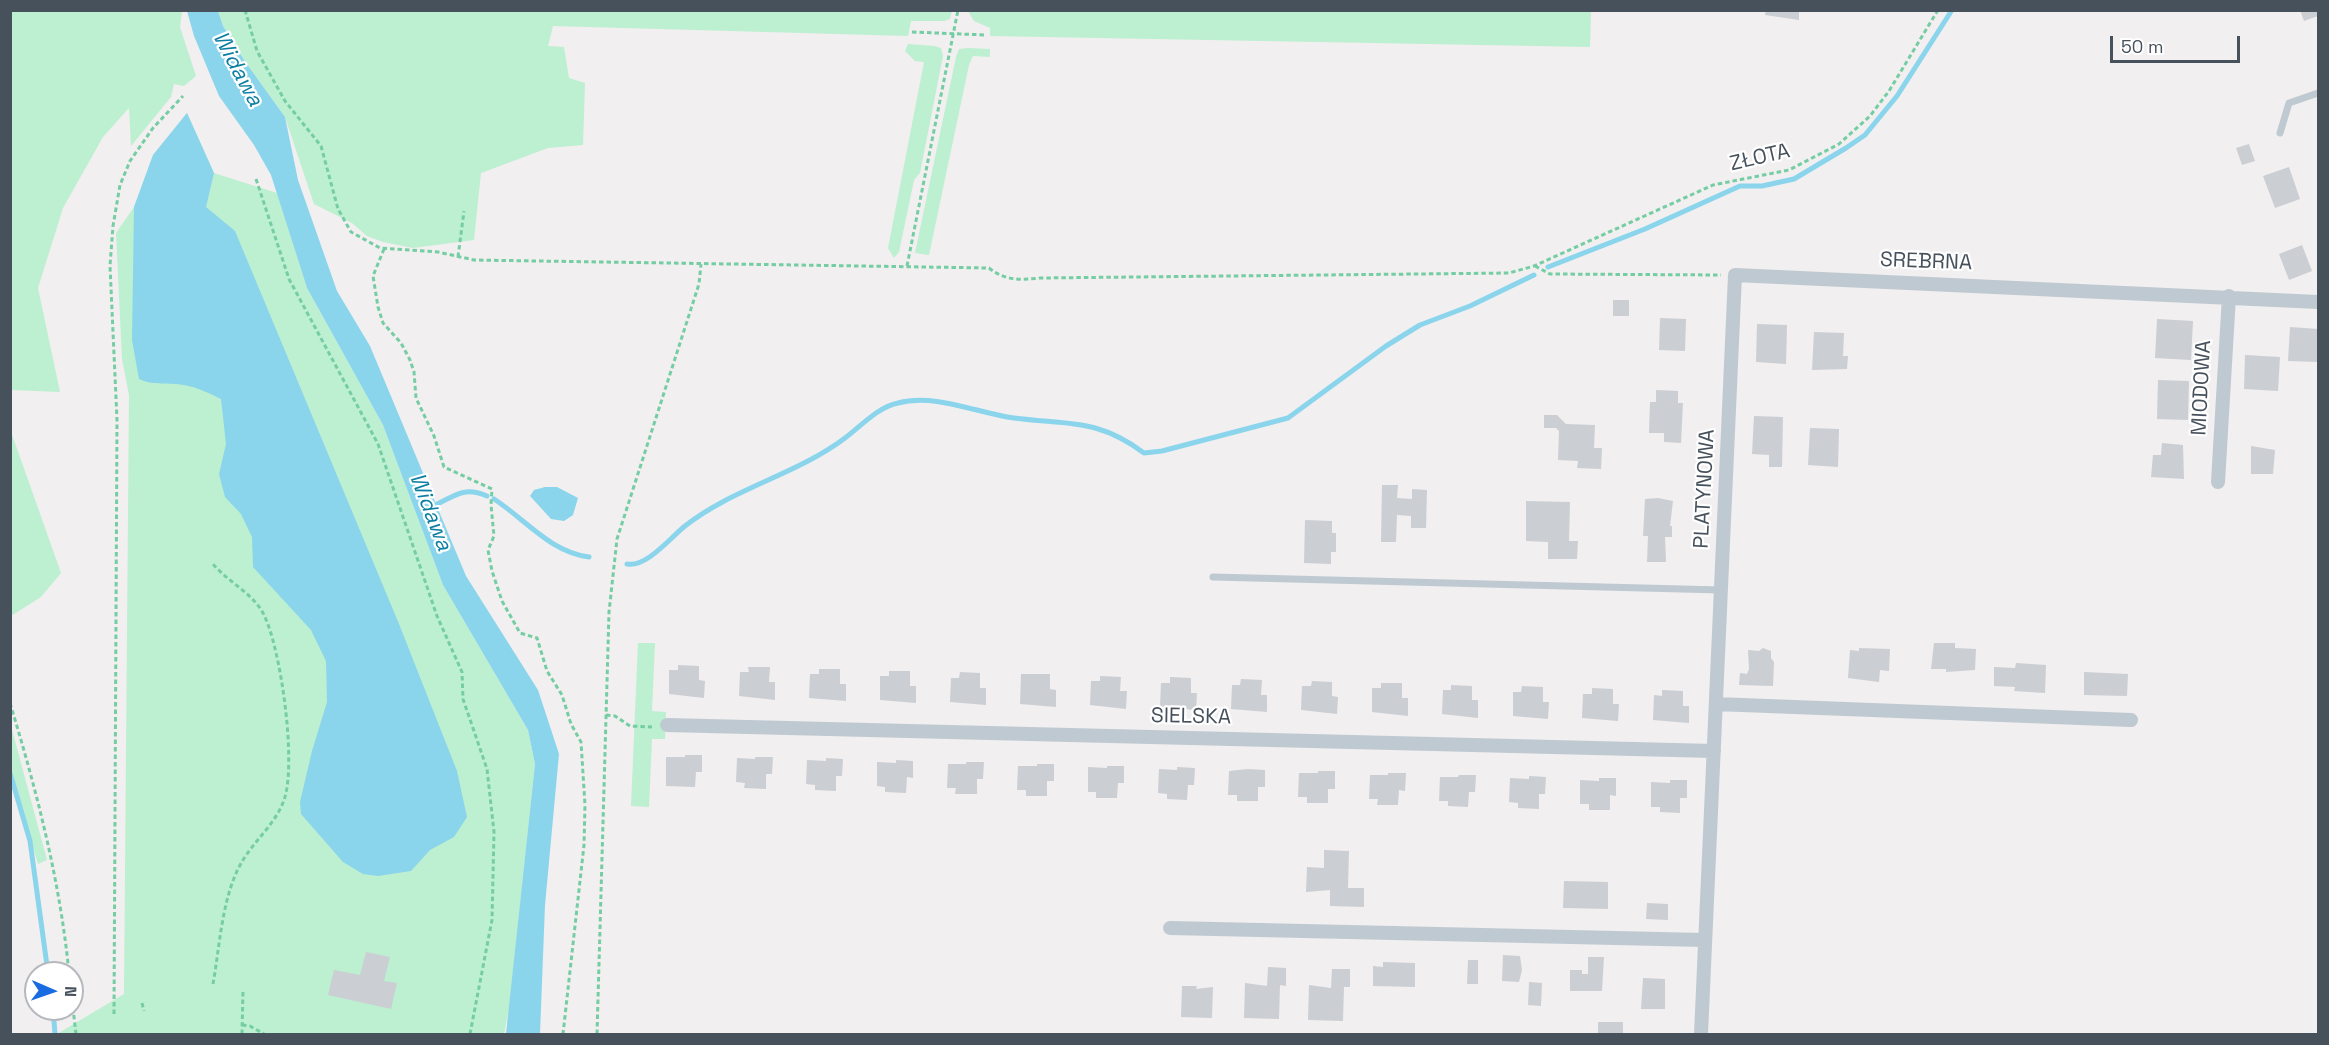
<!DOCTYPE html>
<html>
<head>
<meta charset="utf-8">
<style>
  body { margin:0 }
  #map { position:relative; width:2329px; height:1045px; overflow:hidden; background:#f1efef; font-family:"Space Grotesk",sans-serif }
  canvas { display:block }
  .frame { position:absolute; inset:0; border:12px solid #47515c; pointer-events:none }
  .north { position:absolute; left:24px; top:961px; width:60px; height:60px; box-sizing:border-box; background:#fff; border:2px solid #b5b9be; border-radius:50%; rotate:92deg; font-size:16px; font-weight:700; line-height:24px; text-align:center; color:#47515c }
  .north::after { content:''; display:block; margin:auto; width:21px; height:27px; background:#196be1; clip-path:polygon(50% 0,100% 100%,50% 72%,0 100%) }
  .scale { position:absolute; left:2110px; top:36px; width:130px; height:27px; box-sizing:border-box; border:3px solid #47515c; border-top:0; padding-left:8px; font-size:18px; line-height:21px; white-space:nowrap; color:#47515c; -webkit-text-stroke:4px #fff; paint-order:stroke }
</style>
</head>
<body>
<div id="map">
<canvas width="2329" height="1045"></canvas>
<div class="frame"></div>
<div class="north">N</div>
<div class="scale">50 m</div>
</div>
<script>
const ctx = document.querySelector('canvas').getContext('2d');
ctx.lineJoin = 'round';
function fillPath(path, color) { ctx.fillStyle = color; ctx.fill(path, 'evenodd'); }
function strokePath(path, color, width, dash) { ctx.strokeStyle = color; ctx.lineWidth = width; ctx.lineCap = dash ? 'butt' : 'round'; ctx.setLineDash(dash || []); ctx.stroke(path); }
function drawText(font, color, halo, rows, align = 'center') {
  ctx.font = font + ' "Space Grotesk",sans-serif'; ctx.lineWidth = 4.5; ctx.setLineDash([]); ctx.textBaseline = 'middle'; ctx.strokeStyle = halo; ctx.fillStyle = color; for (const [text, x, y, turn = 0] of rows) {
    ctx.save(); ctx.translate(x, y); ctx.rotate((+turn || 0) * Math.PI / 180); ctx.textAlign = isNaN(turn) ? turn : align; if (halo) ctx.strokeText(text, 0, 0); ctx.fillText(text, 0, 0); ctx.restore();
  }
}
fillPath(new Path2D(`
  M11,10L182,11L180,27L196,76L184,86L174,84L171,97L131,146L129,108L103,137L63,208L38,288L60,392L11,390Z
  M218,11H952L950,19L944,21H911L908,36L553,26L548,46L564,47L569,78L585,83L583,145L548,148L481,173L474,240L413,248L383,242L367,236L352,223L314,204L285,117L244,60L223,26Z
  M968,11H1591L1590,47L990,36V28L974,21Z
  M908,44L934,46L941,48L943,56L920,173L914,180L899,252L894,258L888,248L924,62L915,61L905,51Z
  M968,48L990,49V57L973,56L969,65L929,255L915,253L956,57L959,49Z
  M187,113L214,173L277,193L307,288L383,425L443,585L528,730L535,764L509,1009L504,1034H57L124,994L129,395L122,359L116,233L134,207L153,155Z
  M10,429L61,573L41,597L11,616Z
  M638,643H655L652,711L666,712L665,739H652L649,807L631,806Z
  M11,726L47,860L38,864L11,771Z`), '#bdefd1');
fillPath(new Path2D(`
  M187,11H218L223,26L244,60L285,117L298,180L337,291L370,346L466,576L538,690L559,754L545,905L540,1034H506L535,764L528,730L443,585L383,425L307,288L271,175L254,145L219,96L194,36Z
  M187,113L214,173L206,207L235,231L399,624L457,771L467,817L454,837L430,850L411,871L378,876L363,874L343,862L301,814L300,802L312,751L327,702L326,661L311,630L253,567L252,537L241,514L225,497L219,474L226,444L221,399C207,392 192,385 176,384C161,383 153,385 139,379L132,340L134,207L153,155Z
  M545,487H557L578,498L573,515L564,521L551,519L530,496L534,490Z`), '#8ad5ec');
strokePath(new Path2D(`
  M1548,267L1645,229L1740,186H1762L1794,179L1846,148L1865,135L1897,96L1952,10
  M494,499C525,519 550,552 589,557
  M430,507C454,498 461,485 487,496
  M627,564C646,568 670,538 685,526C733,488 796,475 845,438C861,426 878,407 898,403C935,393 977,413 1014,418C1068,425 1097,418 1144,453L1162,451L1288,418L1386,346L1420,325L1470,306L1534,275
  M10,773L30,841L48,973
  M53,1009L55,1034`), '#8ad5ec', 5);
fillPath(new Path2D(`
  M1766,10H1799V20L1765,15Z
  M2300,10H2318V16L2304,21Z
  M2249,144L2255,161L2242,165L2236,148Z
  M2289,167L2300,199L2275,208L2263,176Z
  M2302,245L2312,271L2289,280L2279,254Z
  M1613,300H1629V316H1613Z
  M1660,318L1686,319L1685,351L1659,350Z
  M2157,319L2193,321L2191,360L2155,358Z
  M1757,324L1787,325L1786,364L1756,362Z
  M2290,327L2318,329V362L2288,361Z
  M1814,332L1844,333L1843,356H1848L1847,369L1812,370Z
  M2245,355L2280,357L2278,391L2244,389Z
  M2158,380L2189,381L2188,420L2157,419Z
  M1656,390L1678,391V403H1683L1681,443L1664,442V433H1649L1650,402H1656Z
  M1544,415H1557L1566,424L1595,425L1594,448H1602L1601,469L1577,468L1578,461L1558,460L1559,431L1556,428H1544Z
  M1754,416L1783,417L1782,467H1769V455L1752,454Z
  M1810,428L1839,429L1838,467L1808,465Z
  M2162,443L2183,445L2184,479L2151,477L2153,455H2161Z
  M2251,446L2275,450L2273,474H2251Z
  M1382,485H1398L1397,498L1412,499V489L1427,490L1426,528H1411V516L1397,515L1396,542H1381Z
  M1658,498L1673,501L1670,526H1672V537H1665L1666,562H1647L1648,536H1643L1645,499Z
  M1526,501L1570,502L1569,541H1578L1577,559H1548V542L1526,541Z
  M1305,520L1332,521V533H1336V552H1331V564L1304,563Z
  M1934,643H1955V648L1976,649L1975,670L1946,672V669H1931Z
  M1763,648L1771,651V658L1774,662L1773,686L1739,685L1740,673L1747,674L1749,669L1748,650L1759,651Z
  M1859,648L1890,649L1889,671L1880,670L1879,682L1848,678L1850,650L1859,651Z
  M2016,663L2046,665L2045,693L2014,691L2015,687L1994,686V667L2015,668Z
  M678,665L699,666V680L705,681L704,698L669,694V670H678Z
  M748,667H770L769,682H775V700L739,696L740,672H749Z
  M819,669H840V684H846V701L809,698L810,674H819Z
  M889,671H910V686H916V703L880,700V676H889Z
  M960,672L980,673V688H986V705L950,702L951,678H959Z
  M2084,672L2128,674L2127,696L2084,695Z
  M1021,674H1050V689L1056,690V707L1020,704Z
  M1100,676L1121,677L1120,691H1127L1126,709L1090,705L1091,681H1100Z
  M1170,677L1191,678V693H1197L1196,710L1160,707L1161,683H1170Z
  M1241,679L1262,680L1261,695H1267V712L1231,709L1232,685H1240Z
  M1312,681L1332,682V696L1338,697L1337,714L1301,710L1302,686H1311Z
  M1381,683H1402V698H1408V716L1372,712V688H1381Z
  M1451,685L1472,686V700H1478V718L1442,714L1443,690H1451Z
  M1522,686L1543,687V702H1549L1548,719L1513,716V692H1521Z
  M1592,688L1613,689V704H1619L1618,721L1582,718L1583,694H1592Z
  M1662,690L1683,691V706H1689V723L1653,720L1654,695L1662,696Z
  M685,755H702V772H696L695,787L666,786V757H685Z
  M755,757H773L772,774H766V789L744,788L745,783L736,782L737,758L755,759Z
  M826,758L843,759L842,776H836V791L815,790V785L806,784L807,760L826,761Z
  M896,760L913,761V778L907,777L906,793L885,792V787L877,786V762L896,763Z
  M966,762H984L983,779H977V794H955L956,788H947L948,764H966Z
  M1037,764H1054V781H1047V796H1026V790H1017L1018,766H1037Z
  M1107,766H1124V783H1118L1117,798H1096V792H1088V767L1107,768Z
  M1177,767L1195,768L1194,785H1188L1187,800L1167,799V794L1158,793L1159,769L1177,770Z
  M1248,769L1265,770V787H1258V801H1237V795H1228L1229,771Z
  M1318,771H1335V789H1328V803H1307V797H1298L1299,773H1318Z
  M1388,773H1406L1405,791L1399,790L1398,805H1377L1378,799H1369L1370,775H1388Z
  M1459,775H1476L1475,792H1469L1468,807L1448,806V801H1439L1440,777H1458Z
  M1529,776L1546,777L1545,794H1539V809L1518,808V803L1509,802L1510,778L1529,779Z
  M1599,778H1616V796L1610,795V810H1589V804H1580V780L1599,781Z
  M1670,780H1687V798H1680V813L1660,812V807H1651V782L1670,783Z
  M1324,850L1349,851L1348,888H1364V907L1330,906V890L1306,892L1307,867L1324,868Z
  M1564,881L1608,882V909L1563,908Z
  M1647,903L1668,904V920L1646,919Z
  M366,952L390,957L384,981L397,983L391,1009L328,995L334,970L360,975Z
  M1503,955L1520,956L1522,970L1519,982L1502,981Z
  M1588,957H1604L1602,991H1570V970H1582V974H1588Z
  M1468,960H1478V984H1467Z
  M1383,962L1415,963V987L1373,986V966L1383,967Z
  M1268,967L1286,968V986L1280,985L1279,1019L1244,1018L1245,983L1267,986Z
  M1332,969H1350V987H1344L1343,1021L1308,1020L1309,985L1331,988Z
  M1643,978L1665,979V1009H1641Z
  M1529,982L1542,983L1541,1006L1528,1005Z
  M1182,986H1197L1196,989L1213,987L1212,1018L1181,1017Z
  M1598,1022H1623V1034H1598Z`), '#cbced3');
strokePath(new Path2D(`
  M245,10L257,51L285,101L321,146L338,209L351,232L380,248L438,252L474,260L989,268C1005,281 1020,280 1040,278L1509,273L1534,266L1713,185L1789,170L1839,144L1870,116L1889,91L1938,10
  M912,32L986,35
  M256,179L289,279L378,444L437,616L462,672L463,699L487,769L494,832L492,920L470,1034
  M384,249L373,276L378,307L383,323L401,343L410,360L414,372L416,398L434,436L444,467L492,489L491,505L494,536L488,550L492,571L502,601L520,633L537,638L547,671L562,695L571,724L581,742L585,805L584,845L563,1034
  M458,257L464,211
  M907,266L958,10
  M1535,266L1550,274L1721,275
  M10,703C37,792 60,881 69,973
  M606,715L615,716L630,726L652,727
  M213,984C220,945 222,894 243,860C256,839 276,823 284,800C297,764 281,649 264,615C254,594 228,582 213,564
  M72,1000L76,1034
  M142,1003L144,1011
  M114,1014L117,420L110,266L113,226L120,185L130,161L153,128L183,96
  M242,1025L250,1026L264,1034
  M242,1034L243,990
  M597,1034L609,612L617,539L699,284L701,264`), '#75cda4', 3, [4.5, 3]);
strokePath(new Path2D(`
  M2280,133L2289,103L2318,93
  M1213,577L1721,590`), '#bfc9d1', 7);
strokePath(new Path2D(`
  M2218,482L2229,296
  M1716,704L2131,720
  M667,725L1714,751
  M1170,928L1705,940
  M1701,1034L1735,275L2318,302`), '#bfc9d1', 14);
drawText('21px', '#47515c', '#fff', [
  ["ZŁOTA",1760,158,-13],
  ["SREBRNA",1926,262,2],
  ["MIODOWA",2202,388,-87],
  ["PLATYNOWA",1705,489,-87],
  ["SIELSKA",1191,717,1]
]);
drawText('italic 22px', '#0c7fa2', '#fff', [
  ["Widawa",237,69,62],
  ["Widawa",430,512,69]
]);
</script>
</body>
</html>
